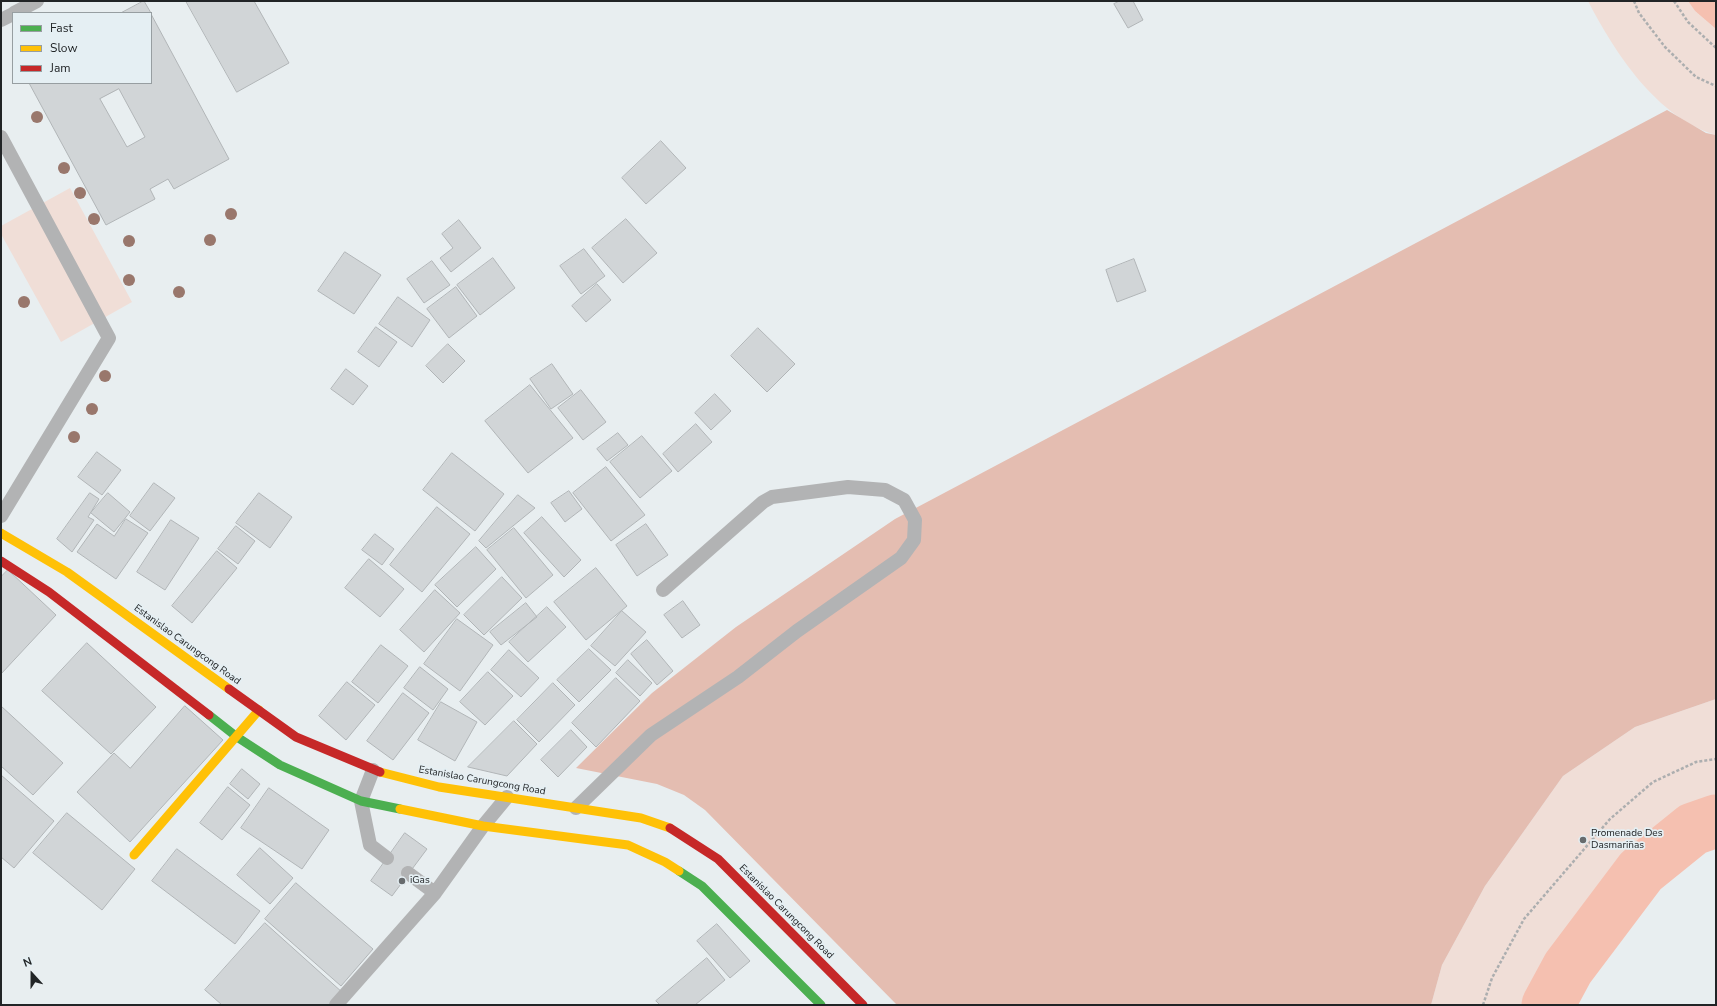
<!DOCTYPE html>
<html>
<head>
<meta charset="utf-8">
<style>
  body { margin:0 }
  #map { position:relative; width:1717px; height:1006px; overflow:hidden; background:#e8eef0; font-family:"Nunito Sans",sans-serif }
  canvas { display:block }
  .frame { position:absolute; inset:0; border:2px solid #212426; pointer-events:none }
  .legend { position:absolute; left:12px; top:12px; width:140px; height:72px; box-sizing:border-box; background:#e5eff3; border:1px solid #979ea1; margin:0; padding:5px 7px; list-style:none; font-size:12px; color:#212426 }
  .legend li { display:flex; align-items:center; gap:8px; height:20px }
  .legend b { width:20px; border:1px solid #979ea1 }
  .north { position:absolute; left:12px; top:954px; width:40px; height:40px; -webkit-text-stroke:3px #e5eff3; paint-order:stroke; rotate:339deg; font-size:11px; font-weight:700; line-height:16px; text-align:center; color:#212426 }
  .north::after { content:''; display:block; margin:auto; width:14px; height:18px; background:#212426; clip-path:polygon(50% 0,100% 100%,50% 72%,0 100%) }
</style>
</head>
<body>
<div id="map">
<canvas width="1717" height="1006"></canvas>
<div class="frame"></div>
<ul class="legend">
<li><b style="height:5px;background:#4caf50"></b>Fast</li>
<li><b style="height:5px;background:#ffc107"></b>Slow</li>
<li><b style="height:5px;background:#c62828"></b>Jam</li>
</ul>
<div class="north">N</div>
</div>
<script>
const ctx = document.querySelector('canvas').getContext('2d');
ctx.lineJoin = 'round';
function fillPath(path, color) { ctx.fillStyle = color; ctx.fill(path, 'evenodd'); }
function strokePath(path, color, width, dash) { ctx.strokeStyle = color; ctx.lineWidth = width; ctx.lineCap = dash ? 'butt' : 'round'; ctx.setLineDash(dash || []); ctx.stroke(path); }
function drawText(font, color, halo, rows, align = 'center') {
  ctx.font = font + ' "Nunito Sans",sans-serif'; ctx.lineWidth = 3.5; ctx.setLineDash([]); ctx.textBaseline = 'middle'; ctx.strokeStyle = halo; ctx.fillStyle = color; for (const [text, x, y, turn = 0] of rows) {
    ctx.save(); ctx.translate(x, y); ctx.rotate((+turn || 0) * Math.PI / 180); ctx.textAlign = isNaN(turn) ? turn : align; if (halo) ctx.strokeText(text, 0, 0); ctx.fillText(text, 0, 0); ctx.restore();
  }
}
fillPath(new Path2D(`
  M1588,1H1688L1695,11L1716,29V135C1657,118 1615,53 1588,1Z
  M70,188L132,302L61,342L1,234V226Z
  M1716,699V798C1701,802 1683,812 1670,822C1638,847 1613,878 1587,910C1562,938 1535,969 1523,1005H1431L1442,965L1485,886L1563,776L1635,727Z`), '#f0ded7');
fillPath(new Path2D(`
  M1667,110L1706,133L1716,135V699L1635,727L1563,776L1485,886L1442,965L1431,1005H897L705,810L684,795L657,784L576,768L652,693L736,627L895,519Z`), '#e4bdb1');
fillPath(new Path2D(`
  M1688,1H1716V29L1695,11Z`), '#f5c0b0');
strokePath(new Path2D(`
  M1548,1005L1568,968L1641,871L1693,829L1716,821`), '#f5c0b0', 53);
const building = new Path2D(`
  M144,1L151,13H121Z
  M186,1H254L289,63L237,92Z
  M1120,1H1133L1143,20L1128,28L1114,4Z
  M151,14L229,159L174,189L168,179L150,189L155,199L106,225L29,83H151ZM119,89L145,137L127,147L100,99Z
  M661,141L686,168L646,204L622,178Z
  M626,219L657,253L623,283L592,248Z
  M459,220L481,248L451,272L440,258L453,248L442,234Z
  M584,249L605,276L581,294L560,266Z
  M345,252L381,275L354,314L318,291Z
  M493,258L515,288L480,315L457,285Z
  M1134,259L1146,291L1117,302L1106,270Z
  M432,261L450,285L424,303L407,279Z
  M597,284L611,300L586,322L572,306Z
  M456,287L477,316L449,338L427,309Z
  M398,297L430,320L412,347L379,324Z
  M376,327L397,342L379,367L358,352Z
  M758,328L795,364L767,392L731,356Z
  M448,344L465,361L443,383L426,366Z
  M552,364L573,394L551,409L530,379Z
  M346,369L368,386L353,405L331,389Z
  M530,385L573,438L528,473L485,421Z
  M581,390L606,422L583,440L558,408Z
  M715,394L731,411L711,430L695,413Z
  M696,424L712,442L678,472L663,454Z
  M618,433L628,445L607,461L597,449Z
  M642,436L672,471L640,498L610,462Z
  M97,452L121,470L102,495L78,477Z
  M452,453L504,494L475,531L423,490Z
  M606,467L645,515L611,541L573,493Z
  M154,483L175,498L150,531L130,516Z
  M569,491L582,509L565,522L551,503Z
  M90,493L99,499L88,517L94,520L72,552L57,539Z
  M108,493L130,512L114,532L91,513Z
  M259,493L292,517L270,548L236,523Z
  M518,495L535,508L486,548L479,541Z
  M437,507L470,534L422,592L390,565Z
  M542,517L581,560L564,577L524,533Z
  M126,519L148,533L116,579L77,552L97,524L114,536Z
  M171,520L199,538L165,590L137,572Z
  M646,524L668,555L637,576L616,545Z
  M236,526L255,541L238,564L218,549Z
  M514,528L553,575L526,598L487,550Z
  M375,534L394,549L382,565L362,550Z
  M476,547L496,569L457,607L435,585Z
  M217,551L237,568L192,623L172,606Z
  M369,559L404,589L380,617L345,588Z
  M596,568L627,606L586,640L554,602Z
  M8,570L56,615L1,674V577Z
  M502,577L522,598L484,635L464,615Z
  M435,590L460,613L424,652L400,630Z
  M683,601L700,625L682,638L664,615Z
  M526,603L537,617L501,645L490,632Z
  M547,607L566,627L528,662L509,642Z
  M622,611L646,632L615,666L591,646Z
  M457,619L493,645L460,691L424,664Z
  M647,640L673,671L657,685L631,654Z
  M87,643L156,707L111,754L42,691Z
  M381,645L408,666L378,703L352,682Z
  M589,649L611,670L579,702L557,680Z
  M509,650L539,678L521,697L491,670Z
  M628,660L652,683L640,696L616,673Z
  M420,667L448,689L433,710L404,688Z
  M488,672L513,696L485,725L460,702Z
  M616,678L640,701L596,747L572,723Z
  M347,682L375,705L346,740L319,716Z
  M553,683L575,705L539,742L517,720Z
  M403,693L429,713L393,760L367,741Z
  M441,702L477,722L455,761L418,740Z
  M1,706L63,763L33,795L1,766Z
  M185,706L223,740L130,842L77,792L114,753L130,768Z
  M514,721L537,744L507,776L468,767Z
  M571,730L587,747L558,777L541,760Z
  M242,769L260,784L248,799L230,784Z
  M1,775L54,821L14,868L1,857Z
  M228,787L250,805L222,840L200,823Z
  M269,788L329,830L302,869L241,828Z
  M67,813L135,869L102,910L33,853Z
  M405,833L427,849L392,896L371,881Z
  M260,848L293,878L270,904L237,875Z
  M177,849L260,911L235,944L152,881Z
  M296,883L373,949L341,986L265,919Z
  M265,923L343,993L332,1005H222L205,990Z
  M717,924L750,961L730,978L697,941Z
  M707,958L725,980L695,1005H660L656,1001Z`);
fillPath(building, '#d1d5d7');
strokePath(building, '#b1b5b7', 1);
strokePath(new Path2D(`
  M1634,1L1639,13L1665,47L1696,77L1716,86
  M1674,1L1688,22L1716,48
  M1483,1005L1492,978L1524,919L1610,819L1653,782L1696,762L1716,759`), '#acaeaf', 2.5, [3, 2]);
strokePath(new Path2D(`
  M14,13L37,1
  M1,20L13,14
  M1,137L109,338L1,516
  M373,770L361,801L370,845L387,858
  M576,808L651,735L738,677L797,631L901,558L914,540L915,520L904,500L885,490L848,487L772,497L763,502L663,590
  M408,873L435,893
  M336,1005L435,893L483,826L507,797`), '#b2b3b4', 14);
strokePath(new Path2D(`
  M209,715L237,737L280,765L361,801L400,809
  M679,871L702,886L821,1005`), '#4caf50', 9);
strokePath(new Path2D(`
  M1,533L67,572L229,689
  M380,772L439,787L641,818L670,828
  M400,809L483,826L628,845L665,862L679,871
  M134,855L259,710`), '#ffc107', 9);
strokePath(new Path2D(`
  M1,561L49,592L209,715
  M229,689L296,737L380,772
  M670,828L718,859L863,1005`), '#c62828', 9);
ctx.fillStyle = '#99776c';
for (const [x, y] of [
  [37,117],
  [64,168],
  [80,193],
  [231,214],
  [94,219],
  [210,240],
  [129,241],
  [129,280],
  [179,292],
  [24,302],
  [105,376],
  [92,409],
  [74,437]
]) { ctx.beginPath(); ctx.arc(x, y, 6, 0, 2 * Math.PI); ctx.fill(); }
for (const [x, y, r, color] of [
  [1583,840,4,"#676b6d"],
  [402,881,4,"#676b6d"]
]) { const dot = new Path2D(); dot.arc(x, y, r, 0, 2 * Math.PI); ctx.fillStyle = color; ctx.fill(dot); strokePath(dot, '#e5eff3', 1.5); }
drawText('10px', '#212426', '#e5eff3', [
  ["Estanislao Carungcong Road",187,645,36],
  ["Estanislao Carungcong Road",482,781,10],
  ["Estanislao Carungcong Road",786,912,45]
]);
drawText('10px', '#212426', '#e5eff3', [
  ["Promenade Des",1591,834],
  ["Dasmariñas",1591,846],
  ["iGas",410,881]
], 'left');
</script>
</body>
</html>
